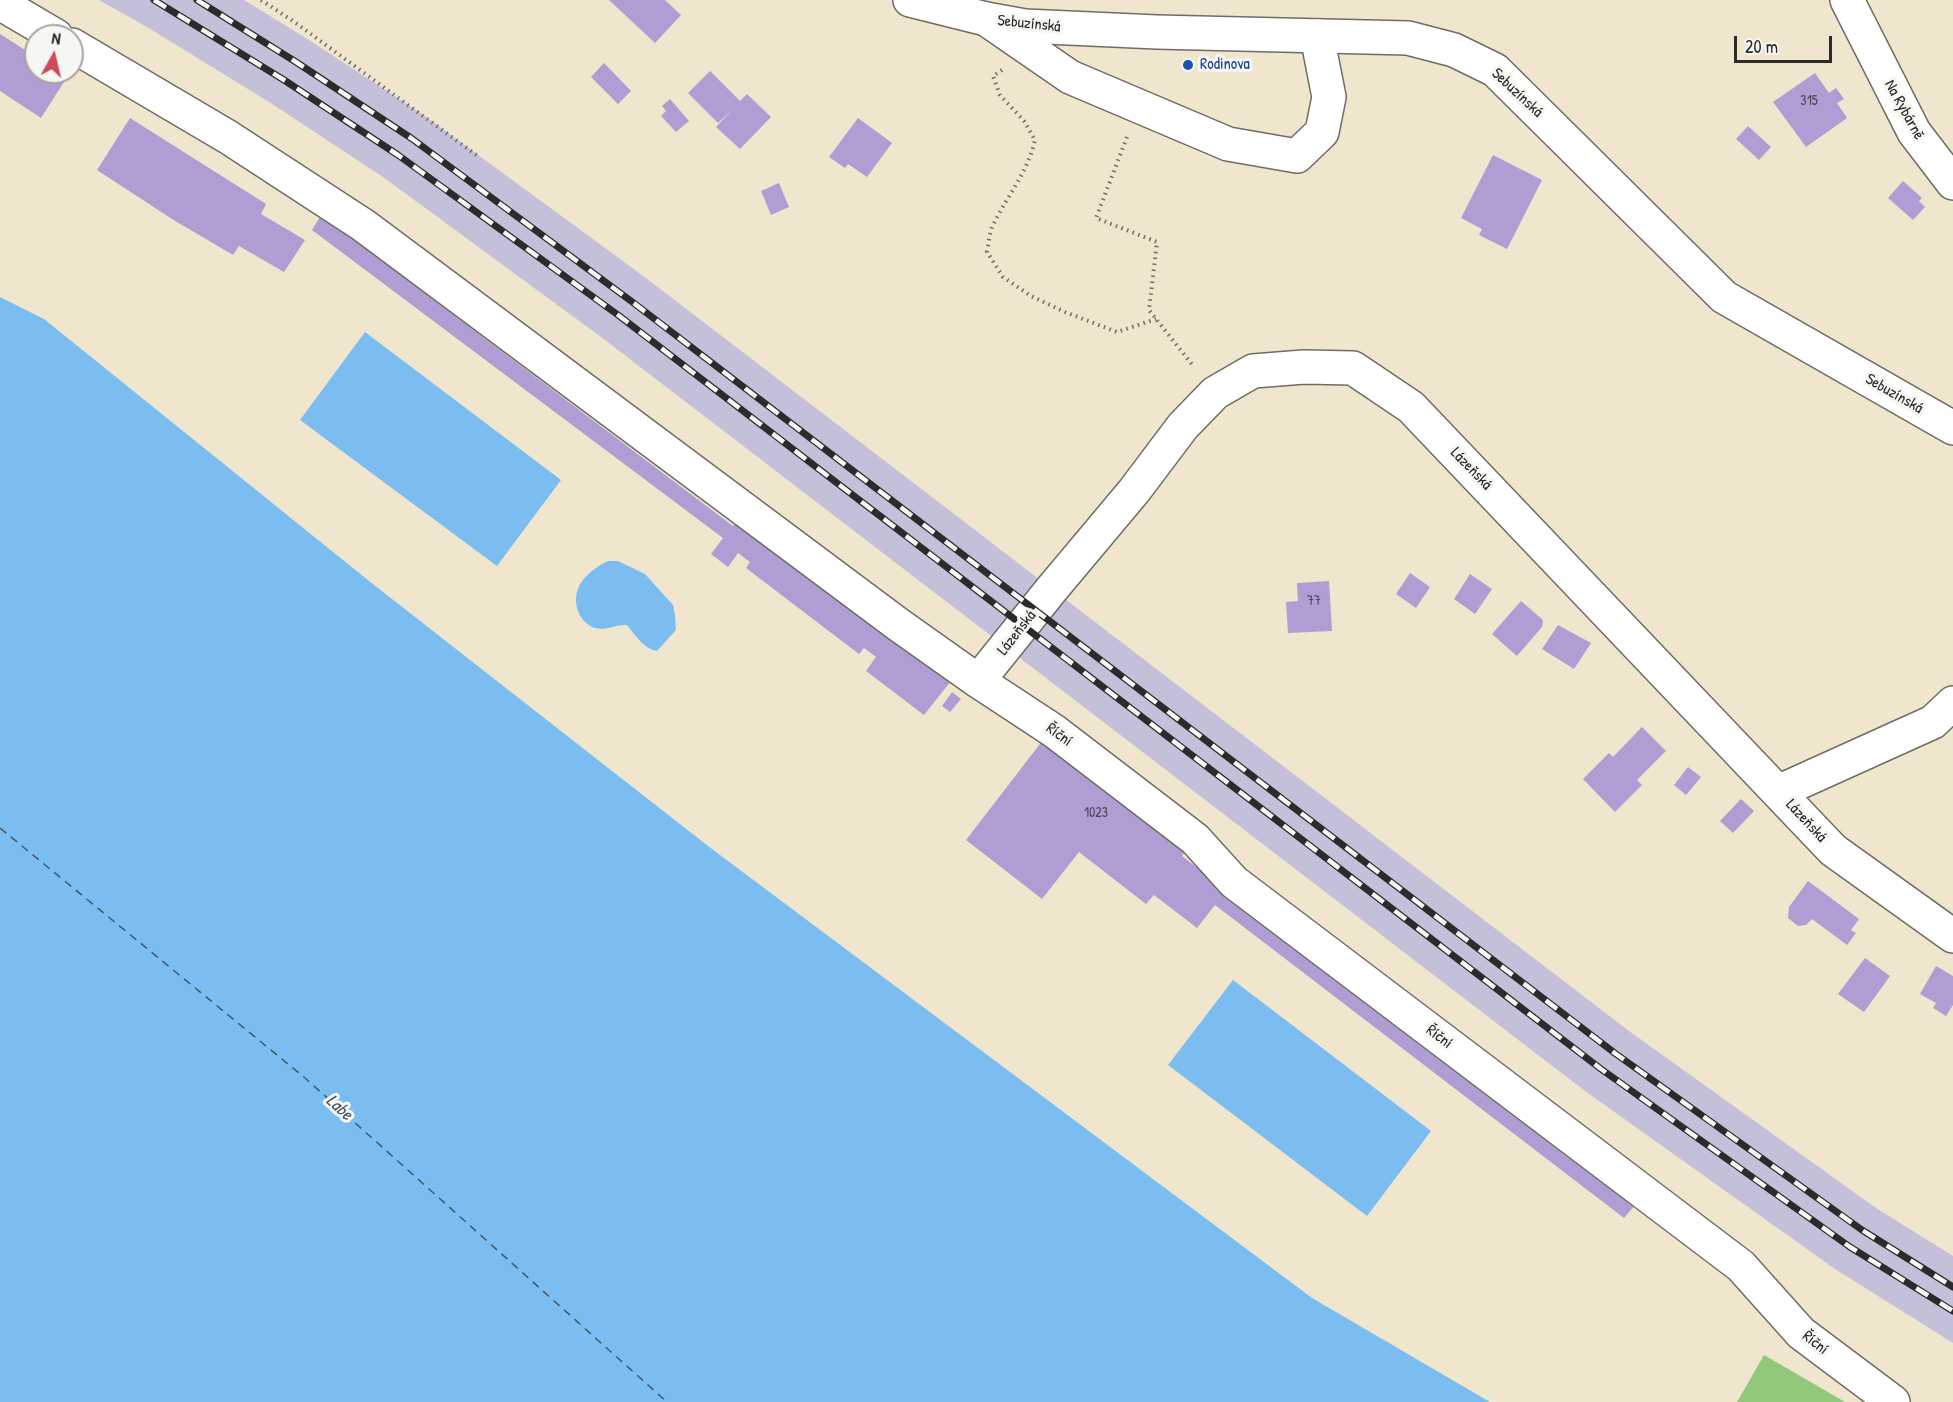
<!DOCTYPE html>
<html>
<head>
<meta charset="utf-8">
<style>
  body { margin:0 }
  #map { position:relative; width:1953px; height:1402px; overflow:hidden; background:#efe6cd; font-family:"Patrick Hand",sans-serif }
  canvas { display:block }
  .north { position:absolute; left:24px; top:24px; width:60px; height:60px; box-sizing:border-box; background:#f6f6f2; border:2px solid #a5a5a2; border-radius:50%; rotate:8deg; font-size:16px; font-weight:700; line-height:24px; text-align:center; color:#2b2b2b }
  .north::after { content:''; display:block; margin:auto; width:21px; height:27px; background:#d1495b; clip-path:polygon(50% 0,100% 100%,50% 72%,0 100%) }
  .scale { position:absolute; left:1734px; top:36px; width:98px; height:27px; box-sizing:border-box; border:3px solid #2b2b2b; border-top:0; padding-left:8px; font-size:18px; line-height:21px; white-space:nowrap; color:#2b2b2b; -webkit-text-stroke:4px #f6f6f2; paint-order:stroke }
</style>
</head>
<body>
<div id="map">
<canvas width="1953" height="1402"></canvas>
<div class="north">N</div>
<div class="scale">20 m</div>
</div>
<script>
const ctx = document.querySelector('canvas').getContext('2d');
ctx.lineJoin = 'round';
function fillPath(path, color) { ctx.fillStyle = color; ctx.fill(path, 'evenodd'); }
function strokePath(path, color, width, dash) { ctx.strokeStyle = color; ctx.lineWidth = width; ctx.lineCap = dash ? 'butt' : 'round'; ctx.setLineDash(dash || []); ctx.stroke(path); }
function drawText(font, color, halo, rows, align = 'center') {
  ctx.font = font + ' "Patrick Hand",sans-serif'; ctx.lineWidth = 6; ctx.setLineDash([]); ctx.textBaseline = 'middle'; ctx.strokeStyle = halo; ctx.fillStyle = color; for (const [text, x, y, turn = 0] of rows) {
    ctx.save(); ctx.translate(x, y); ctx.rotate((+turn || 0) * Math.PI / 180); ctx.textAlign = isNaN(turn) ? turn : align; if (halo) ctx.strokeText(text, 0, 0); ctx.fillText(text, 0, 0); ctx.restore();
  }
}
fillPath(new Path2D(`
  M99,0H244L309,40L425,116L646,278L1629,1031L1876,1208L1953,1256V1343L1835,1269L1585,1091L601,337L383,177L269,102L147,27Z`), '#c5c0da');
fillPath(new Path2D(`
  M1764,1355L1845,1402H1737Z`), '#92c87b');
fillPath(new Path2D(`
  M0,297L44,319L369,581L708,846L1312,1298L1490,1402H0Z
  M365,332L561,480L497,566L300,420Z
  M608,561H618L645,574L673,605L675,615L676,630L657,651C644,649 636,636 627,625C616,624 605,631 595,628C580,623 572,604 578,589C582,577 597,566 608,561Z
  M1233,980L1431,1131L1367,1216L1168,1065Z`), '#7bbdf0');
strokePath(new Path2D(`
  M0,828L305,1078L667,1402`), '#435766', 1.5, [8, 6]);
fillPath(new Path2D(`
  M609,0H665L681,15L655,43Z
  M0,34L36,57V72H60L67,77L41,118L0,91Z
  M604,63L631,91L618,104L591,77Z
  M710,71L740,101L747,94L771,117L740,149L716,127L732,110L718,123L688,93Z
  M1815,73L1829,93L1836,88L1844,99L1837,103L1847,118L1806,147L1773,102Z
  M670,99L689,121L676,132L661,116L666,111L662,106Z
  M130,118L266,204L261,214L305,240L284,272L239,246L233,255L172,219L97,170Z
  M858,118L892,143L867,177L848,164L845,168L829,157Z
  M1748,126L1771,147L1759,160L1736,139Z
  M1493,155L1542,180L1507,249L1479,235L1482,229L1461,218Z
  M1903,181L1922,198L1919,201L1925,207L1913,220L1888,198Z
  M779,183L789,207L771,215L761,191Z
  M321,215L733,526L736,522L951,681L924,715L866,671L876,657L864,648L859,654L746,568L750,562L738,553L728,567L711,554L723,538L312,230Z
  M1410,573L1430,587L1416,608L1396,594Z
  M1470,574L1492,589L1475,614L1454,599Z
  M1329,581L1332,631L1288,633L1286,602L1298,601L1297,583Z
  M1521,601L1543,620L1542,627L1517,656L1492,634Z
  M1558,625L1591,643L1574,669L1542,649Z
  M952,692L961,699L950,712L942,706Z
  M1642,727L1666,751L1637,780L1642,785L1615,812L1583,779L1609,753L1613,757Z
  M1043,740L1186,850L1182,856L1636,1204L1624,1218L1215,905L1197,928L1154,895L1146,904L1079,852L1042,899L966,840Z
  M1688,767L1701,777L1686,795L1674,785Z
  M1741,799L1754,811L1733,833L1720,821Z
  M1808,881L1859,919L1851,930L1856,933L1847,945L1812,919L1806,925L1798,926L1788,918L1789,907Z
  M1865,958L1890,976L1864,1012L1838,994Z
  M1936,966L1953,976V1005L1946,1016L1933,1008L1936,1003L1920,994Z`), '#b09dd3');
const minor = new Path2D(`
  M1847,0L1914,132L1953,183
  M0,3L56,36
  M986,19L1070,77L1228,144L1297,156L1322,132L1329,97L1317,36
  M72,45L228,137L363,225L899,625L978,681L1054,731L1195,839L1234,882L1741,1266L1801,1333L1893,1402
  M978,681L1051,590L1134,491L1183,426L1215,393L1253,371L1304,367L1353,368L1411,407L1833,850L1953,936
  M1778,792L1933,722L1953,703`);
const major = new Path2D(`
  M910,0L986,19L1025,26L1157,32L1408,38L1454,50L1495,70L1724,297L1953,428`);
strokePath(minor, '#706c64', 36);
strokePath(major, '#706c64', 36);
strokePath(new Path2D(`
  M261,0L293,21L479,157
  M1002,70L993,76L1000,95L1024,121L1035,140C1028,172 1007,196 993,225C989,233 989,243 987,252L1003,277L1031,296L1065,312L1117,332L1156,319
  M1127,137L1096,218L1157,242L1149,310L1194,367`), '#706c64', 4, [1.5, 4.5]);
strokePath(minor, '#fff', 33);
strokePath(major, '#fff', 33);
const rail = new Path2D(`
  M154,0L284,80L398,155L618,315L1601,1069L1850,1247L1953,1311
  M197,0L296,62L411,138L631,301L1616,1054L1862,1230L1953,1287`);
strokePath(rail, '#2b2b2b', 7);
strokePath(rail, '#f6f6f2', 4.5, [14]);
for (const [x, y, r, color] of [
  [1188,65,6,"#1a4fb4"]
]) { const dot = new Path2D(); dot.arc(x, y, r, 0, 2 * Math.PI); ctx.fillStyle = color; ctx.fill(dot); strokePath(dot, '#f6f6f2', 2); }
drawText('14px', '#4c4855', null, [
  ["315",1809,101],
  ["77",1314,601],
  ["1023",1096,813]
]);
drawText('16px', '#2b2b2b', '#f6f6f2', [
  ["Sebuzínská",1029,24,6],
  ["Sebuzínská",1517,93,43],
  ["Na Rybárně",1904,110,61],
  ["Sebuzínská",1894,394,30],
  ["Lázeňská",1471,469,46],
  ["Lázeňská",1017,633,-52],
  ["Říční",1059,735,36],
  ["Lázeňská",1806,821,47],
  ["Říční",1439,1037,37],
  ["Říční",1815,1343,38]
]);
drawText('16px', '#164399', '#f6f6f2', [
  ["Rodinova",1200,65]
], 'left');
drawText('italic 18px', '#435766', '#f6f6f2', [
  ["Labe",339,1108,42]
]);
</script>
</body>
</html>
